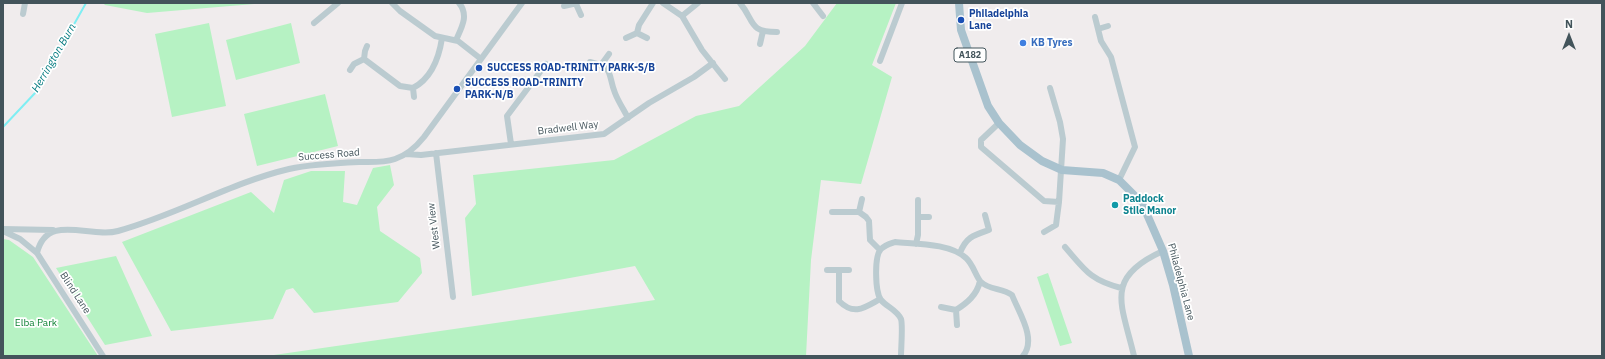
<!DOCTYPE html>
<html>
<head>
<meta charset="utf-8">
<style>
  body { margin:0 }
  #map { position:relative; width:1605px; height:359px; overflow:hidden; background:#f0eced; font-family:"IBM Plex Sans",sans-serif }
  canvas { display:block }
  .frame { position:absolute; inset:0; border:4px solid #43545b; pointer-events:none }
  .north { position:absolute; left:1549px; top:16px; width:40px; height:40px; -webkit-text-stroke:3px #fff; paint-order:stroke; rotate:0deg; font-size:11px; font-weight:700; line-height:16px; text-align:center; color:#43545b }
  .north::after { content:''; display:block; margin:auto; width:14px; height:18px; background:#43545b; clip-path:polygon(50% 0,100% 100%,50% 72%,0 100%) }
</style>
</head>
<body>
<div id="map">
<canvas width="1605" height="359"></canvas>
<div class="frame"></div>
<div class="north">N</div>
</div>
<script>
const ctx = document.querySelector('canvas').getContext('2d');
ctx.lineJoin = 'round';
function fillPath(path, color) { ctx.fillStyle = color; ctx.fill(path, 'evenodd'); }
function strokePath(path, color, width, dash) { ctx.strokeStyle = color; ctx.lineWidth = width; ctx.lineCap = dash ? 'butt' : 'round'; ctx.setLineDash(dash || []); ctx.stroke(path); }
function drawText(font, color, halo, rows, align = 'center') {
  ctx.font = font + ' "IBM Plex Sans",sans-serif'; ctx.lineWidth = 3.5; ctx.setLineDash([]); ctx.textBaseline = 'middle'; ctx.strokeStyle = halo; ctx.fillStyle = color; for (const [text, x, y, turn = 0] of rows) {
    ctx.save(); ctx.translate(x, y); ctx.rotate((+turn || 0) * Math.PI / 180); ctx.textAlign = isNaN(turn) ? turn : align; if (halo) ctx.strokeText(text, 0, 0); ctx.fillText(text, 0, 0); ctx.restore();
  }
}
fillPath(new Path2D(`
  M103,3H266L147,13L105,5Z
  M837,3H896L872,65L892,77L861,184L821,180L811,260L806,356H267L655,300L635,266L472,296L465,218L476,204L473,175L614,160L696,116L739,106L805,46Z
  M209,23L226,106L172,117L155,34Z
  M291,23L300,63L236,80L226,40Z
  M325,94L338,146L257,166L244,114Z
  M390,165L394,185L377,207L380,231L420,258L422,273L398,302L314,313L293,288L286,290L273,319L171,331L122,242L251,192L274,213L284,180L311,171H345L343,202L357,205L373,168Z
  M3,239L9,240L33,257L98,356H3Z
  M116,256L152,336L105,345L56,268Z
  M1048,273L1072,343L1060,346L1037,277Z`), '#b6f2c3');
strokePath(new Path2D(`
  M3,127L36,92L86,3`), '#7feef3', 2);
strokePath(new Path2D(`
  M392,3L400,11L435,36L458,41L481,59
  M663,3L682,16L702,50L725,79
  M740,3C755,21 748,32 777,32
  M813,3L823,16
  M576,4L581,15
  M564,6L577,3
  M23,14L25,3
  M682,16L698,3
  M1095,17L1101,41L1111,57L1135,147L1119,180
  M314,23L338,3
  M1098,29L1108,26
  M637,33L639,25L653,3
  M626,38L637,33L647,38
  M456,40C462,27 469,15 459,3
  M760,44L763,31
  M364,59L400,86L413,88C432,78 439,58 442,38
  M880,61L902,3
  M590,62C615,68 607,73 615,93C618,101 624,110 628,118
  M601,65L609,54
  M350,70L354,64L364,59L365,51L367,46
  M413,88L414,97
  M999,123L981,140V147L1044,201L1059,202L1063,139L1060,122L1050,88
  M511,144L507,116L546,64
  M436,153L453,297
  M406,154L421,155L604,134L649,103L694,77L713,63
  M832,212H859L866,217L869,221L870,240L880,250
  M859,212L862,199
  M918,217H929
  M3,229L53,230
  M3,231L20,239L37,253L103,356
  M1044,232L1056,225L1059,202
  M916,244L918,235V200
  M1065,247C1085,270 1090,280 1121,288
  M37,253C47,212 90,239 118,231C177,215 230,183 289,169C312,164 335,163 359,162C371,162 383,163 395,159C407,155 416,147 424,137L522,3
  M960,253C966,237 974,235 989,230L985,215
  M827,270H849
  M839,270V301C854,316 864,308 880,299
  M941,307L956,310C967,303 977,295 980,281
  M956,310L957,325
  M901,356C901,348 903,325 901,319C897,310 887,307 881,300C875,292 874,256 881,249C885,245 889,244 895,242C916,244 950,243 966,258C973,264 976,277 981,282C989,290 1003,288 1012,295C1019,313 1037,339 1023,356
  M1134,356C1122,304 1103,278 1163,251`), '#bbcbd0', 6);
strokePath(new Path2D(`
  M959,3L961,30L988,106L999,123L1020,145L1042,161L1062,170L1103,173L1119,180L1142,203L1163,251L1173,285L1189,356`), '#a9c2ce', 8);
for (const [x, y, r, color] of [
  [961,20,4,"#1a4fb4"],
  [1023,43,4,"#3f7fe0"],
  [479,68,4,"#1a4fb4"],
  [457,89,4,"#1a4fb4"],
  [1115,205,4,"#0f9aa8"]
]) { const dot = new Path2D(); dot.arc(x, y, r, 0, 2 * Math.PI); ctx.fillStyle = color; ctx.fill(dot); strokePath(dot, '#fff', 1.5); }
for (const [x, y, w] of [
  [970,55,32]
]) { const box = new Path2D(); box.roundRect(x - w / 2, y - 7, w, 14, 3); ctx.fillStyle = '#fff'; ctx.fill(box); strokePath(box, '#43545b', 1); }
drawText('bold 9px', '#43545b', null, [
  ["A182",970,55]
]);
drawText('bold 10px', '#164399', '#fff', [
  ["Philadelphia",969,14],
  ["Lane",969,26],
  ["SUCCESS ROAD-TRINITY PARK-S/B",487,68],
  ["SUCCESS ROAD-TRINITY",465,83],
  ["PARK-N/B",465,95]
], 'left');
drawText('bold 10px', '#366cbe', '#fff', [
  ["KB Tyres",1031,43]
], 'left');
drawText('10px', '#43545b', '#fff', [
  ["Bradwell Way",568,128,-7],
  ["Success Road",329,155,-5],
  ["West View",434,226,-97],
  ["Philadelphia Lane",1181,282,75],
  ["Blind Lane",75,293,57]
]);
drawText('bold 10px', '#0d838f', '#fff', [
  ["Paddock",1123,199],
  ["Stile Manor",1123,211]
], 'left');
drawText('10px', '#0f8235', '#fff', [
  ["Elba Park",36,323]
]);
drawText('italic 11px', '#067c81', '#fff', [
  ["Herrington Burn",54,58,-60]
]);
</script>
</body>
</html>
